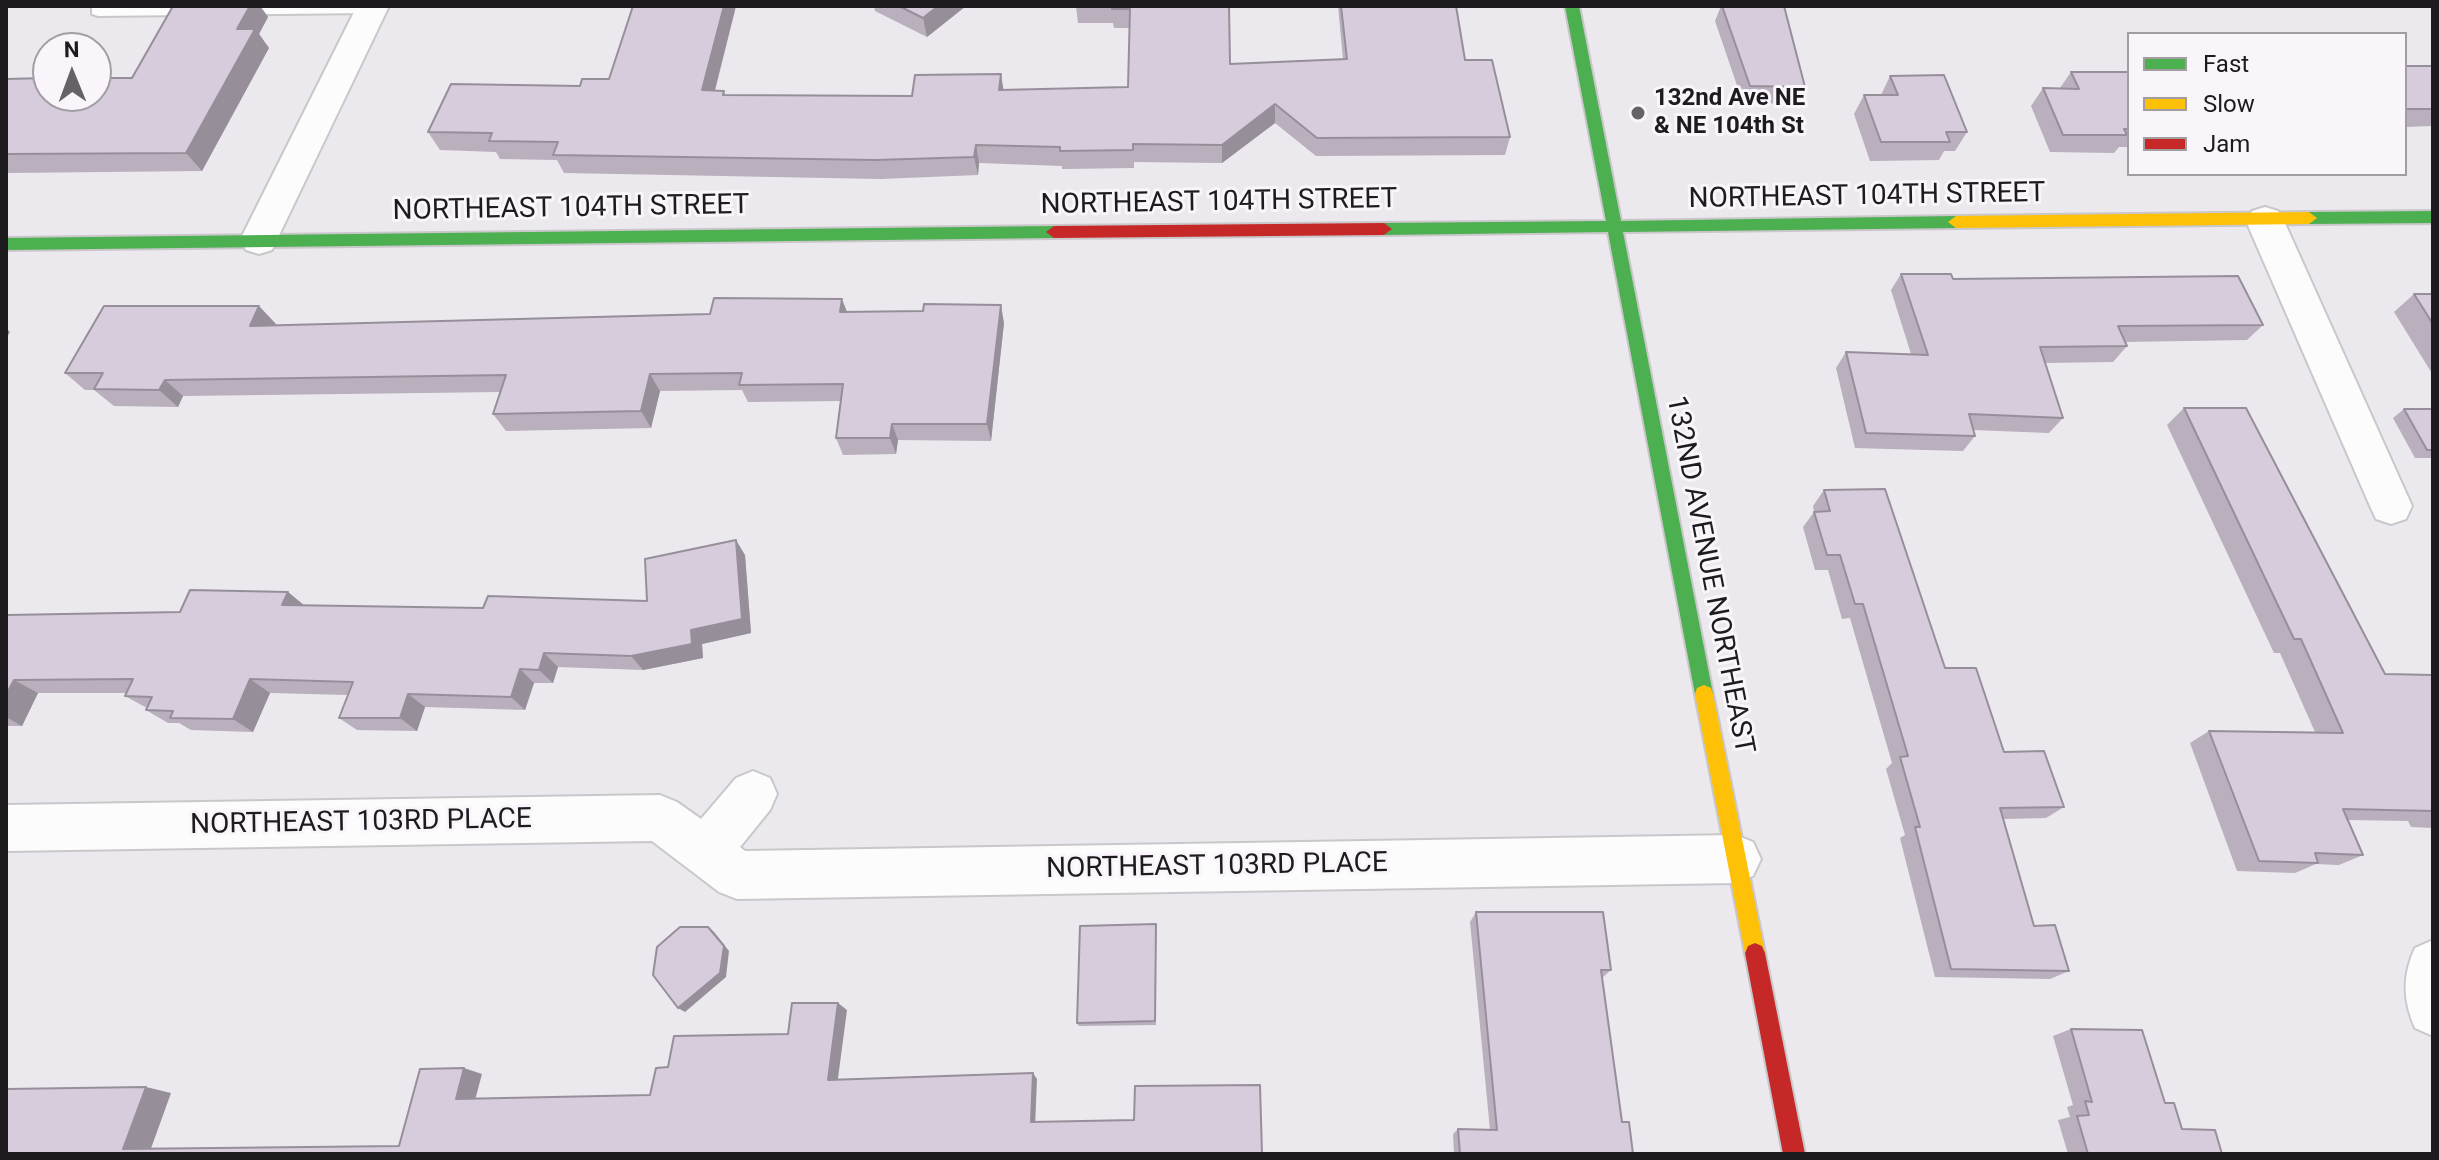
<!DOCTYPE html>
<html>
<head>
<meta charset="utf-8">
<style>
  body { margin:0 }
  #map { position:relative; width:2439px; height:1160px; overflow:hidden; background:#ebe9ed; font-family:Roboto,sans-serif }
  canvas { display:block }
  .frame { position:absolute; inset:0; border:8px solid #1d1b1e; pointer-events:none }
  .legend { position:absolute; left:2127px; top:32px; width:280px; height:144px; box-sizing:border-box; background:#f9f5fb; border:2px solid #a19ea3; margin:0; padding:10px 14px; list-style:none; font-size:24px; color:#1d1b1e }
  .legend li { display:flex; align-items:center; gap:16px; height:40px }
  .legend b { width:40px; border:2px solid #a19ea3 }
  .north { position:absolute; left:32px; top:32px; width:80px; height:80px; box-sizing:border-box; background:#f9f5fb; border:2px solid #a19ea3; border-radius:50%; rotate:359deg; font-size:22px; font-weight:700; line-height:32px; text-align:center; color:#1d1b1e }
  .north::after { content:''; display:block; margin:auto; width:28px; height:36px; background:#656366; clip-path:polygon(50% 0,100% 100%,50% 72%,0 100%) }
</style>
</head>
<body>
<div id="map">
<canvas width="2439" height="1160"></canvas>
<div class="frame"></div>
<ul class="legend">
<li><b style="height:10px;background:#4caf50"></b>Fast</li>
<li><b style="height:10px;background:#ffc107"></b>Slow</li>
<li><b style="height:10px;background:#c62828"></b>Jam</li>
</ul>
<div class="north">N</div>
</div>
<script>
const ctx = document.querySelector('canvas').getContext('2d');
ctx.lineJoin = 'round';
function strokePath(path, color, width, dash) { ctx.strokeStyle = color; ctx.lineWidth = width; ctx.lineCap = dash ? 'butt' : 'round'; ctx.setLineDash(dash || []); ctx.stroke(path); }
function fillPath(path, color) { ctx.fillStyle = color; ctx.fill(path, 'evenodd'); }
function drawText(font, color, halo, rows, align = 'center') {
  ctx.font = font + ' Roboto,sans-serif'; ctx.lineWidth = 6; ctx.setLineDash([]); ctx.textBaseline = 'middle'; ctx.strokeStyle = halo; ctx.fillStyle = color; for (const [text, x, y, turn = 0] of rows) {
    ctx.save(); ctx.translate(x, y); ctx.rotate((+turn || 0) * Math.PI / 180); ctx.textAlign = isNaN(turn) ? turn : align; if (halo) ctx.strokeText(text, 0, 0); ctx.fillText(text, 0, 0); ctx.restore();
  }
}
const lane = new Path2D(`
  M92,6H380L381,7L372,13L98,16L92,14Z`);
const street = new Path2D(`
  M357,6H389L272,250L259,254L246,250L240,240Z
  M2265,207L2278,211L2284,221L2412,506L2406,519L2391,524L2376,519L2370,506L2246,221L2252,211Z
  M753,771L770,778L777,794L770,810L740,847L745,851L1736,835L1753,842L1761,859L1753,876L1736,883L737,899L719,892L652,841L6,851V805L660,795L677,802L701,819L736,778Z
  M2433,940V1036L2415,1028C2403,1000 2402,976 2415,948Z`);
const fast = new Path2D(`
  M1565,6H1579L1621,221L1956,216L1964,222L1956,228L1623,232L1713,694L1711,700L1704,703L1697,700L1695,694L1608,232L1384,235L1376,229L1384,223L1606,221Z
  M2433,211V223L2309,224L2301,218L2309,212Z
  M1054,226L1062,232L1054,238L6,250V238Z`);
const slow = new Path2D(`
  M2309,212L2317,218L2309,224L1956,228L1948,222L1956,216Z
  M1704,685L1711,688L1713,694L1765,953L1762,960L1755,963L1748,960L1745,953L1695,694L1697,688Z`);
const jam = new Path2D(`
  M1384,223L1392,229L1384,235L1054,238L1046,232L1054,226Z
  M1755,943L1762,946L1765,953L1805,1154H1783L1745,953L1748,946Z`);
strokePath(lane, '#c9c7ca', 4);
strokePath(street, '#c9c7ca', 4);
strokePath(fast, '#c9c7ca', 4);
strokePath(slow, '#c9c7ca', 4);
strokePath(jam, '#c9c7ca', 4);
fillPath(lane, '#fcfcfc');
fillPath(street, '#fcfcfc');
fillPath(fast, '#4caf50');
fillPath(slow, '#ffc107');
fillPath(jam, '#c62828');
fillPath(new Path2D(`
  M173,6H260L268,17L259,34L269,48L202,171L6,173V79L132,78Z
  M736,6L715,91H724L725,95L912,96L1004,90L1128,87L1130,28H1114L1113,23H1078L1076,6H1229L1230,64L1343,59L1338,6H1456L1465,60L1510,137L1505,155L1316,156L1275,123L1222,163L1134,162V168L1062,169V166L979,163L978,175L880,179L564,173L557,160L500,159L496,152L440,150L428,132L580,86L609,79Z
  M874,6H966L927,37L875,11Z
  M1721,6H1784L1805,87L1797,104L1743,103L1715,21Z
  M2405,66H2433V126L2405,127Z
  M2071,72L2129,73V147H2119L2114,153L2050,152L2031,106L2043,88H2060Z
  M1890,76L1967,132L1955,151H1944L1939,160L1870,161L1854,114L1864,95H1881Z
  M1901,274L1953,279L2263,325L2247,340L2125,342L2127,346L2113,362L2045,363L2063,418L2049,433L1973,430L1975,436L1963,451L1855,448L1836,368L1846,352L1911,354L1891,290Z
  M2414,294H2433V375L2394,312Z
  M847,312L1004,323L991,441L898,440L896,454L843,455L836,438L841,401L748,402L742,390L660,391L651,428L506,431L493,414L500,392L183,396L178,407L114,406L94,390H85L65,373L276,324L275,326Z
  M2184,408L2385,674L2433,675V828L2411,827L2408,821L2348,820L2363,855L2339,865L2316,864L2295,873L2237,871L2190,743L2209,731L2315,732L2280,653H2274L2167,425Z
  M2404,409H2433V458H2415L2393,418Z
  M1824,490L1945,668L2004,752L2064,807L2046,818L2003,819L2034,926L2069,971L2050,979L1935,977L1900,838L1905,835L1886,769L1892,763L1850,618L1842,619L1828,570H1815L1803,527L1814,512L1813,506Z
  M745,555L751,633L702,644L703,658L643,670L558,667L553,683H534L525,710L425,707L417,731L357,730L339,718L348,695L270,693L253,732L191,730L179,723H168L146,710L147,708L125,696L126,693H38L22,726H6V615L180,612L288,592L305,606L483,608L647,601Z
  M1476,912L1611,970L1602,978L1622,1122L1633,1154H1454L1453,1134L1458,1129L1490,1130L1470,922Z
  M1156,924V1025L1079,1026L1077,1023Z
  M2071,1029L2165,1103L2182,1129L2222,1154H2068L2058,1120L2070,1117L2067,1107L2073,1105L2053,1036Z`), '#b9afbd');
fillPath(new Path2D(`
  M250,6H260L268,17L259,34L269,48L202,171L186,153L237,29Z
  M724,6H736L710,109L702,90Z
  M938,6H966L927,37L923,18Z
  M1001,74L1004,93L999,90Z
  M1275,104V123L1222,163V145Z
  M976,145L979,163L978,175L974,157Z
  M842,299L849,317L840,312Z
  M1001,305L1004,323L991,441L987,424Z
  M259,306L276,324L267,344L250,326Z
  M6,328L10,332L6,339Z
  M650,374L660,391L651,428L641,411Z
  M165,380L183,396L178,407L159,390Z
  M892,424L898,440L896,454L890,438Z
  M736,540L745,555L751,633L702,644L703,658L643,670L631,656L691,630Z
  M288,592L306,607L282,605Z
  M544,653L558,667L553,683L539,670Z
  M520,669L534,683L525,710L511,697Z
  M250,679L270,693L253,732L233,719Z
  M14,680L38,693L22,726L6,717V695Z
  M408,694L425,707L417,731L400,718Z
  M708,927L714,932L729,951L726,977L685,1012L678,1008Z
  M838,1003L847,1010L837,1086L828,1080Z
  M464,1068L482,1074L474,1104L456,1099Z
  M1033,1073L1037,1079L1035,1127L1031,1122Z
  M146,1087L171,1093L149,1154L123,1149Z`), '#968f9a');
const building = new Path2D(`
  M173,6H250L237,29H255L186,153L6,154V79L48,78V96H96V78H132Z
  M633,6H724L702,90L724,91L723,95L912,96L915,75L1001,74L999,90L1128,87L1130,9H1112V6H1229L1230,64L1347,59L1341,6H1456L1465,60H1492L1510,137L1317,138L1275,104L1222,145L1133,144V150L1060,151V147L976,145L974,157L875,160L553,155L558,142L489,141L492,133L428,132L451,84L580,86L582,79H609Z
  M899,6H938L923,18Z
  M1722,6H1784L1805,87L1750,86Z
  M2405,66H2433V109H2405Z
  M2071,72H2129V129H2124L2127,135H2063L2043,88L2079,89Z
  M1944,75L1967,132H1946L1950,142H1881L1864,95H1898L1890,76Z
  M1901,274H1951L1953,279L2238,276L2263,325L2118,326L2127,346L2040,347L2063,418L1969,414L1975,436L1866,433L1846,352L1928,355Z
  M2414,294H2433V324Z
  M714,298L842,299L840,312L923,311L924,304L1001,305L987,424H892L890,438H836L843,384L739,385L742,373L650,374L641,411L493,414L506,375L165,380L159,390L94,389L103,373H65L104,306H259L250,326L710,314Z
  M2184,408H2246L2385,674L2433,675V811L2343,809L2363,855L2315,853L2318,863L2259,861L2209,731L2343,733L2301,639H2294Z
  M2404,409H2433V450H2427Z
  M1885,489L1945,668H1976L2004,752L2044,751L2064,807L2000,808L2034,926L2055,925L2069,971L1951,969L1915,827H1920L1900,757L1908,756L1863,604H1855L1840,555H1827L1814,512L1830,511L1824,490Z
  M736,540L742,619L691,630L692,644L631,656L544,653L539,670L520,669L511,697L408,694L400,718H339L353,682L250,679L233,719L170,718L173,711L146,710L152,697L125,696L133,679L14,680L6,695V615L180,612L190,590L288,592L282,605L483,608L488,596L647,601L645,559Z
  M1476,912H1603L1611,970H1601L1622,1122H1629L1633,1154H1460L1458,1129L1497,1130Z
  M1156,924L1155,1021L1077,1023L1080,926Z
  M680,927H708L724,946L720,973L678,1008L653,975L657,947Z
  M792,1003H838L828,1080L1033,1073L1031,1122L1134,1120L1135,1086L1260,1085L1262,1154H6V1089L146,1087L123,1149L399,1146L420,1069L464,1068L456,1099L650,1095L656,1068L668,1067L674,1036L788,1034Z
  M2071,1029L2142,1030L2165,1103H2174L2182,1129L2215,1130L2222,1154H2088L2077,1116L2089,1115L2085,1101L2092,1102Z`);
fillPath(building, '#d7ccdc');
strokePath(building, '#968f9a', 2);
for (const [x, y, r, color] of [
  [1638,113,8,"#656366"]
]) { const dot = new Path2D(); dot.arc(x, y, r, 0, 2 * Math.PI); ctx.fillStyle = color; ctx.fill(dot); strokePath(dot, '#f9f5fb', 3); }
drawText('bold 24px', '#1d1b1e', '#f9f5fb', [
  ["132nd Ave NE",1654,99],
  ["& NE 104th St",1654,127]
], 'left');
drawText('28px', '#1d1b1e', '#f9f5fb', [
  ["NORTHEAST 104TH STREET",1867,197,-1],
  ["NORTHEAST 104TH STREET",1219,203,-1],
  ["NORTHEAST 104TH STREET",571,209,-1],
  ["132ND AVENUE NORTHEAST",1709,575,79],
  ["NORTHEAST 103RD PLACE",361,823,-1],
  ["NORTHEAST 103RD PLACE",1217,867,-1]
]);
</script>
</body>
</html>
